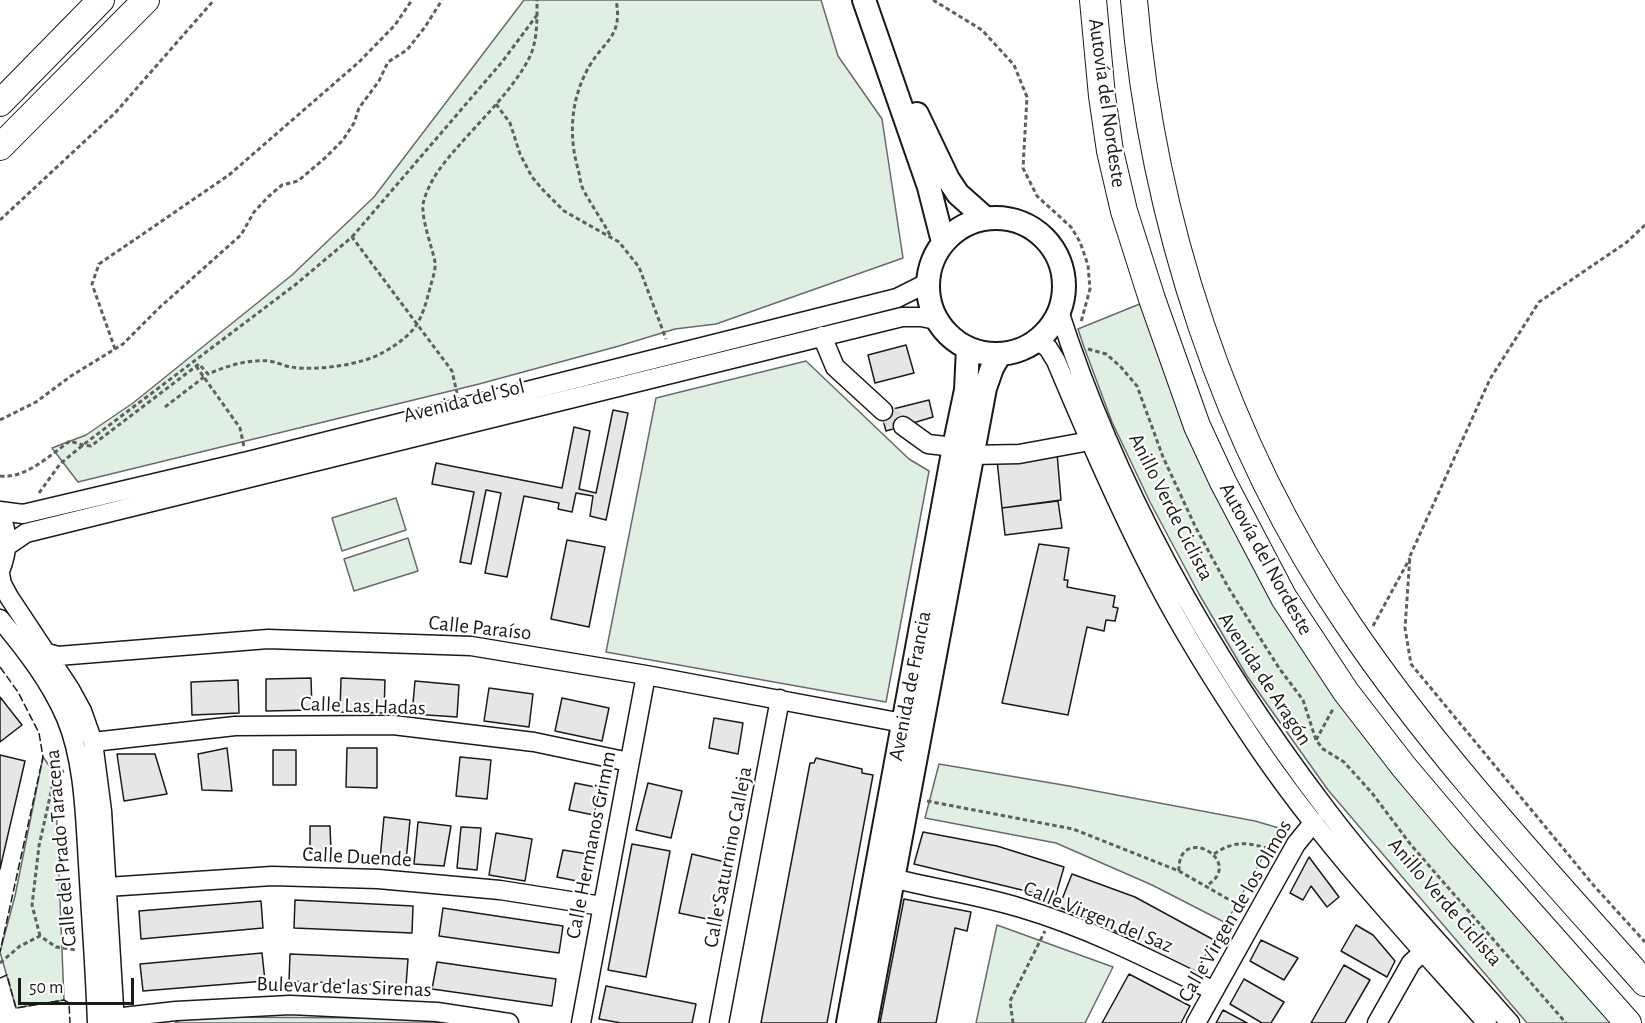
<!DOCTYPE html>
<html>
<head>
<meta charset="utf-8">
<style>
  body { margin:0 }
  #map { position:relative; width:1645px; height:1023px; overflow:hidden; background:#fff; font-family:"Alegreya Sans",sans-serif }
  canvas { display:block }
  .scale { position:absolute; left:18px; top:978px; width:116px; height:27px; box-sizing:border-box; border:3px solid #1a1a1a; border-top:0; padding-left:8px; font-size:18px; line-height:21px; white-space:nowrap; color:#1a1a1a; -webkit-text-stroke:4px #fff; paint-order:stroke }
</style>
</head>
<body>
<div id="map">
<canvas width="1645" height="1023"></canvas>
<div class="scale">50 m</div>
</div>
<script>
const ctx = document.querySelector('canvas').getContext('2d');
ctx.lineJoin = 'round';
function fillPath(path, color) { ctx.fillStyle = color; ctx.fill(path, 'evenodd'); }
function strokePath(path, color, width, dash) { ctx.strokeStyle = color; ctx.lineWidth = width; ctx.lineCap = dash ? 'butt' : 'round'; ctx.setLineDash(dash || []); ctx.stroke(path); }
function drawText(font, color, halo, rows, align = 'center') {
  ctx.font = font + ' "Alegreya Sans",sans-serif'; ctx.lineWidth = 4.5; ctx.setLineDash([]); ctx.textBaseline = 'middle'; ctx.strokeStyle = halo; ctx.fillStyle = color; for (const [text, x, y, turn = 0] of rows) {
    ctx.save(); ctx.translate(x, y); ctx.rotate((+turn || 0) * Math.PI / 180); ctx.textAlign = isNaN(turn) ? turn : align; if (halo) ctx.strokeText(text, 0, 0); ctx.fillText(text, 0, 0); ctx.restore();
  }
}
const green = new Path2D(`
  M524,0H821L838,56L882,119L903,258L716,324L675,329L619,346L479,384L78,482L52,448L86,435L133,403L292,275L374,197Z
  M1152,299L1197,426L1346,692L1628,1023H1527L1328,790L1247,676L1199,594L1150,502L1112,422L1084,347L1078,329Z
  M806,361L909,459L929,471L886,702L606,652L656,398Z
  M396,498L406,530L342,551L332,518Z
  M408,538L418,571L354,591L344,559Z
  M43,757L55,774L64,1000L16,1008L0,952L15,896Z
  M939,764L1069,786L1255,821L1279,828L1226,923L1152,885L1056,843L925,818Z
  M997,925L1113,967L1085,1023H976Z
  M198,1017L391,1018L459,1023H175L182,1019Z`);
fillPath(green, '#e0efe3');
strokePath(green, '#6a6a6a', 1.5);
const building = new Path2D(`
  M906,345L914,373L875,383L868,355Z
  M929,400L933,417L886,431L881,412Z
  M613,410L628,413L606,520L590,516L593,496L576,493L572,512L558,509L559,503L524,496L507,577L485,573L501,493L486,490L471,564L460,562L474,492L432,484L436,463L562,488L574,427L590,431L579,489L596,493Z
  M1057,453L1061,500L1002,508L997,460Z
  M1058,501L1062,528L1005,535L1002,508Z
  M567,540L605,547L589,627L551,619Z
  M1039,544L1069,548L1064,580H1068L1067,587L1115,596L1113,607L1118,608L1115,621L1106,620L1104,631L1087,627L1068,715L1002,703Z
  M311,678L312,710L266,711V679Z
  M341,678L385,680L384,713L340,712Z
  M238,680L239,713L192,715L191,682Z
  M415,681L459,685L457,717L412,714Z
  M489,688L533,694L529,727L484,721Z
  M0,697L22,725L0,742Z
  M562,698L609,708L602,741L555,731Z
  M714,718L743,723L738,754L709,748Z
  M227,748L232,791L202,790L198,754Z
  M347,748H377V788L346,787Z
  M273,750H296V785H273Z
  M117,754H155L167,794L124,801Z
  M0,755L25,761L0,869Z
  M460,757L491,760L487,799L456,796Z
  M816,758L862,769V773L873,775L827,1023H761L810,763H814Z
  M575,783L600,788L594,815L569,810Z
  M648,783L682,791L671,838L636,830Z
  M384,817L410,820L406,861L380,859Z
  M418,822L451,826L444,866L414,864Z
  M310,826H330L331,852L310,853Z
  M461,827L481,828L477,870L457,868Z
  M923,832L997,846L1064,867L1055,898L914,864Z
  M496,833L532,839L525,881L489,875Z
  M632,844L670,851L646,977L608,970Z
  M563,850L588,854L582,882L557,877Z
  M692,854L725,862L712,920L679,913Z
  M1309,857L1339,897L1327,907L1311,886L1303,900L1290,893Z
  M1072,874L1135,897L1214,940L1195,974L1104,925L1059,907Z
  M904,899L971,912L967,931L955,928L936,1023H880Z
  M295,900L413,906L412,933L294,928Z
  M261,901L263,928L141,939L139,911Z
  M443,908L563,926L559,953L439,936Z
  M1356,925L1373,935L1395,961L1387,977L1341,951Z
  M1261,940L1298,958L1284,980L1250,961Z
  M262,953L265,981L143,991L140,964Z
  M290,954L408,959L406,986L289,981Z
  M437,962L556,979L552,1006L432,989Z
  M1344,965L1370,980L1345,1023H1311Z
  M1129,974L1190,1006L1181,1023H1102Z
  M1244,979L1284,1002L1271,1023H1262L1230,1004Z
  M606,986L696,1004L692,1023H621L599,1019Z
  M1223,1010L1247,1023H1216Z`);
fillPath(building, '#e6e6e6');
strokePath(building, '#1a1a1a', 1.5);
strokePath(new Path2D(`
  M883,411L903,426`), '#ddd', 18, [18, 9]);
const minor = new Path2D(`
  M1059,311C1117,491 1212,659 1326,809C1382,883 1449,953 1510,1023
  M822,336L835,367L883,411
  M1037,340L1048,348L1056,361C1087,435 1119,509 1156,580C1185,636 1220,691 1255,743C1323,844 1407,933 1487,1023
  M903,426L928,444L954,447
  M973,455L1019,454L1090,441
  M0,511L23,514L248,461L897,298L927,283
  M0,514C9,534 8,551 0,571
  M7,546L26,533L902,317H921L936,320
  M0,574L2,584L9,597L70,689L82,711L93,742L102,811L115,1023
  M0,619C25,649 50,681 66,718C84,761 85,816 88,863C91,916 95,969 97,1023
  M47,653L58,656L268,639L471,646L646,675L903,723
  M93,742L235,726L393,725L534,742L629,762
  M892,878C935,889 979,895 1021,908C1089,928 1151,960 1214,991
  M107,887L272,876L378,879L500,890L602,906
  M114,1018L176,1011L290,1005L437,1012L509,1023
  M581,1023L646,675
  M719,1023L780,699
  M1196,1023L1296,844L1314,822
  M1377,1023L1411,963L1424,951`);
const major = new Path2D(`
  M864,0L929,187L943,242
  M917,114L948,179L958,194L985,218
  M928 286a68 68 0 1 1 136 0a68 68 0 1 1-136 0Z
  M848,1023L954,447L966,390L968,348
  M866,1023L985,388L992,368L1000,354`);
const highway = new Path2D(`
  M1093,0L1102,96L1110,151L1124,211L1152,299L1197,426L1223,482L1284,598L1346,692L1404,767L1464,838L1628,1023
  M1134,0C1152,218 1224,442 1348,624C1435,753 1542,867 1645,983
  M0,103L101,0
  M0,147L146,0`);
strokePath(minor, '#1a1a1a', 21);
strokePath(major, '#1a1a1a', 26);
strokePath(highway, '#1a1a1a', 28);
strokePath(new Path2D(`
  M933,0L982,30L1014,65L1027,97L1023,168L1037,196L1071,227L1080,242L1088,265L1090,289L1081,322
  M496,104L510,123L520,154L532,177L544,191L564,211L619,242L639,267L666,339
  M0,220L115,113L214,0
  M1645,225L1627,242L1539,302L1490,379L1410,556L1405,628L1411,664L1595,887L1645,942
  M610,235C602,220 592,206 584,191C580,184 580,176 578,169C568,134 571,97 590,65C605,40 623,36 616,0
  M352,237L502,62L537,15
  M115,349L92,284L99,264L229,175L359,62L395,25L412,0
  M1088,349L1106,354L1120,366L1137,386L1163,457L1196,528L1228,587L1279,668L1303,700L1316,740L1323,749L1344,762L1372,793L1411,845L1566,1023
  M196,366L240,428L244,447
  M165,407L204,377
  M0,420L36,402L71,376L123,344L160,307L241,235L254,212L269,196L282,185L298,181L325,158L343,140L354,123L359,108L379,81L388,62L407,50L425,27L442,0
  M0,476C26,479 50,455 70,441L83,445L91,446L199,364L208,374C227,366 248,359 269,361C277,362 284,366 291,367C317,371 362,365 384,352C416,333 421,323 430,288C432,280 436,270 435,262C432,246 419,214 424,200C430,180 442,165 455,150C478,123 510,93 527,62C538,44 537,20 537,0
  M39,493L60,464L83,445L295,285L352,237L452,371L457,393
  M1373,626L1410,558
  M1316,740L1333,709
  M927,801L1073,829L1179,871L1242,907
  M1214,854C1236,839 1249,843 1274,850
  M1179,871C1177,822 1248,861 1206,886
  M40,936L32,905L39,846L55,774L64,771
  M0,963L20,946L40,936L56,947L77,950
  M1013,1023L1010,1001L1045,931`), '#5f5f5f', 3, [4.5, 3]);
strokePath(minor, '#fff', 18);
strokePath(major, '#fff', 22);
strokePath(highway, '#fff', 26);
strokePath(new Path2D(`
  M0,667L18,692L39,733L43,757L0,952
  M0,978L7,975L16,1008L64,1000L69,1003L70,1023`), '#1a1a1a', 1.5, [8, 3]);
drawText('21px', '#1a1a1a', '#fff', [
  ["Autovía del Nordeste",1107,103,82],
  ["Avenida del Sol",464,401,-14],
  ["Anillo Verde Ciclista",1171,507,63],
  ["Autovía del Nordeste",1266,559,61],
  ["Calle Paraíso",480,628,6],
  ["Avenida de Aragón",1265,679,57],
  ["Avenida de Francia",910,686,-79],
  ["Calle Las Hadas",363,706,2],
  ["Calle Hermanos Grimm",591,845,-79],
  ["Calle del Prado Taracena",61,848,-95],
  ["Calle Duende",357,857,3],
  ["Calle Saturnino Calleja",728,857,-79],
  ["Anillo Verde Ciclista",1445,902,49],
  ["Calle Virgen de los Olmos",1235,911,-60],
  ["Calle Virgen del Saz",1098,917,22],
  ["Bulevar de las Sirenas",344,987,2]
]);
</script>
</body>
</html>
